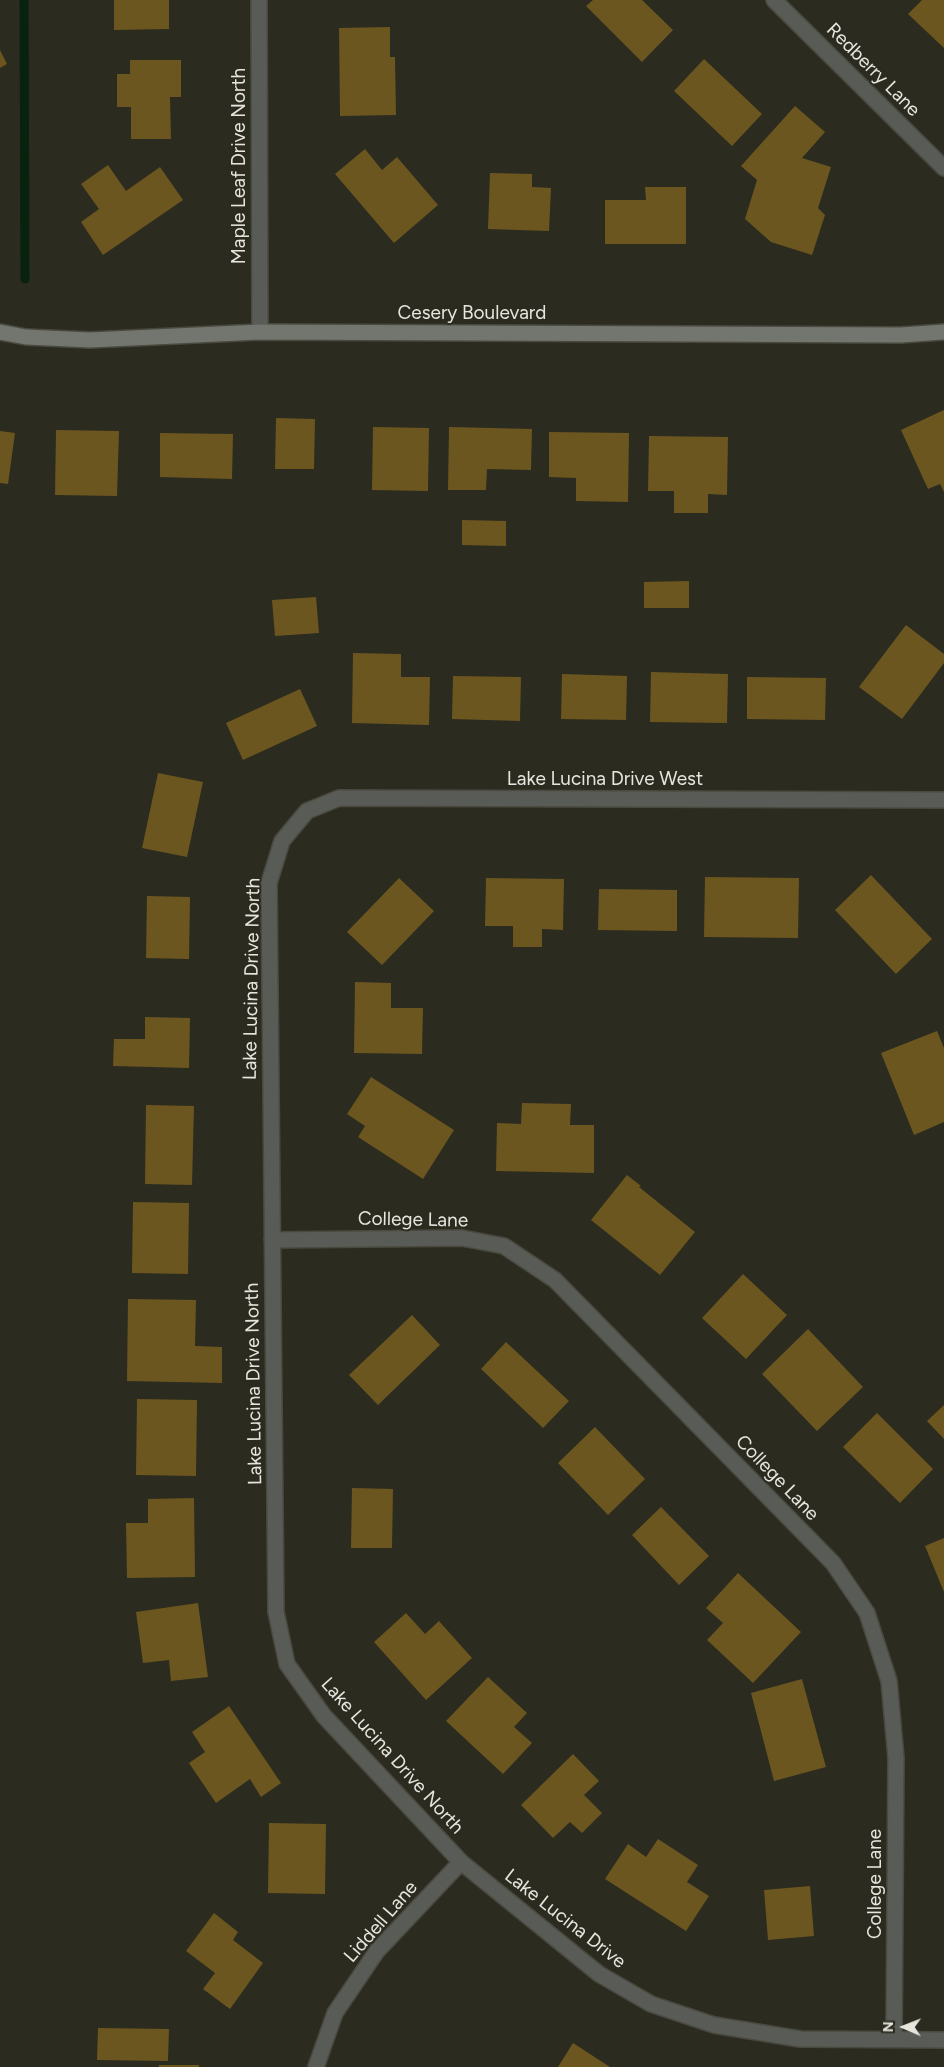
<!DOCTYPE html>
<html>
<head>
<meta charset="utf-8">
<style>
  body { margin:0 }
  #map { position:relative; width:944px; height:2067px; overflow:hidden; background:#2b2b20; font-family:Figtree,sans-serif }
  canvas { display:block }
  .north { position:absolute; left:879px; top:2002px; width:50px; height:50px; -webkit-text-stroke:4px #2b2b20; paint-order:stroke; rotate:271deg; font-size:14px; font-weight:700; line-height:20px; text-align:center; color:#e6e6df }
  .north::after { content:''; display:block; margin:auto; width:18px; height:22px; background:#e6e6df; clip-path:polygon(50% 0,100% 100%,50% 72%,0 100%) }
</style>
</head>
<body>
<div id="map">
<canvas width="944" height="2067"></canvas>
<div class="north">N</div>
</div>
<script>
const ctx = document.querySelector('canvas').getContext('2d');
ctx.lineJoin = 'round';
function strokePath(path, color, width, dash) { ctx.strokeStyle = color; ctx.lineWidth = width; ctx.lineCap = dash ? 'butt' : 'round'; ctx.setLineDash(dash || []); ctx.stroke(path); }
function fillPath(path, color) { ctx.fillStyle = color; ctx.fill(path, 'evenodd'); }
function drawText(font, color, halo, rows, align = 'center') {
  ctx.font = font + ' Figtree,sans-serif'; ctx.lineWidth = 4; ctx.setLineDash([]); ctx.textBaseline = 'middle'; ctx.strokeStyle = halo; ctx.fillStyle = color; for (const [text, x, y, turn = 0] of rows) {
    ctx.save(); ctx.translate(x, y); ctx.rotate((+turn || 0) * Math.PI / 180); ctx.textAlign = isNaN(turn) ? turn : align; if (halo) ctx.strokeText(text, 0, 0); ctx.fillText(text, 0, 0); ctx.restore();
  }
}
strokePath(new Path2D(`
  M24,0L25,279`), '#07220e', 9);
fillPath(new Path2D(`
  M114,0H169V29L114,30Z
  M593,0H642L673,30L642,62L586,6Z
  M922,0H944V48L908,14Z
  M390,27V57H395L396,115L340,116L339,28Z
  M0,50L7,64L0,68Z
  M704,59L762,114L732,146L674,91Z
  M130,60H181V97H170L171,139H131V107H117V74H130Z
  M795,106L825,132L802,158L831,167L818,208L825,215L812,255L771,242L745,219L757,180L741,166Z
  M365,149L382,170L397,157L438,205L394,243L335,174Z
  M108,165L126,191L160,167L183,200L103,255L81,222L99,209L81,184Z
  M490,173L532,174V187L551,188L549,231L488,229Z
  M645,187H686V244H605V200H646Z
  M944,410V492L940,484L928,489L901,430Z
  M276,418L315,419L314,469H275Z
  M373,427L429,428L428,491L372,490Z
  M449,427L532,429L531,470L487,469L486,490H448Z
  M56,430L119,431L117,496L55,495Z
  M0,431L15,433L8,484L0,483Z
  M549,432L629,433L628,502L576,501V478L549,477Z
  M160,433L233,434L232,479L160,477Z
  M649,436L728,437L727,495L708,494V513H674V491H648Z
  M462,520L506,521V546L462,545Z
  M689,581V608H644V582Z
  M316,597L319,633L275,636L272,600Z
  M906,625L944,654V663L902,719L859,687Z
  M353,653L401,654V677H430L429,725L352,723Z
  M651,672L728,674L727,723L650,722Z
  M562,674L627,676L626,720L561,719Z
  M453,676L521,677L520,721L452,719Z
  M747,677L826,678L825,720L747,719Z
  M300,689L317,726L243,760L226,723Z
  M158,773L203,782L187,857L142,848Z
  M871,875L932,939L896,974L835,910Z
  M705,877L799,878L798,938L704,937Z
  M399,878L434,911L382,965L347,932Z
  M486,878L564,879L563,930L542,929V947H513V926H485Z
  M599,889L677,890V931L598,930Z
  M147,896L190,897L189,959L146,958Z
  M355,982L391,983V1008H423L422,1054L354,1053Z
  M145,1017L190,1018L189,1068L113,1066L114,1039H145Z
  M937,1031L944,1048V1122L914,1135L881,1053Z
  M371,1077L454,1130L423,1179L358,1137L365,1126L347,1114Z
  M522,1103L571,1104L570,1125H594V1173L496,1171L497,1123L521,1124Z
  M146,1105L194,1106L192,1185L145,1184Z
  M627,1175L641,1186L639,1187L695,1232L660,1275L591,1220Z
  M133,1202L189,1203L188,1274L132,1273Z
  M743,1274L787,1315L746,1359L702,1318Z
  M128,1299L196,1300L195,1346L222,1347V1383L127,1381Z
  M412,1315L440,1345L378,1405L349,1375Z
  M808,1329L863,1387L817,1431L762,1374Z
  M506,1342L569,1401L543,1428L481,1369Z
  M137,1399L197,1400L196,1476L136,1475Z
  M944,1405V1439L927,1421Z
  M877,1413L933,1469L900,1503L843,1447Z
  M595,1427L645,1479L608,1515L558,1463Z
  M352,1488L393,1489L392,1548H351Z
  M194,1498L195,1577L127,1578L126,1523H148V1499Z
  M661,1507L709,1556L679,1585L632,1535Z
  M944,1538V1592L925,1546Z
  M738,1573L801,1632L753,1683L707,1640L723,1623L706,1608Z
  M198,1603L208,1677L171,1681L169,1660L143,1663L136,1612Z
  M406,1613L425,1634L439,1621L472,1658L426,1700L374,1642Z
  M488,1677L527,1713L514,1727L532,1743L503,1774L446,1721Z
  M802,1679L826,1767L774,1781L751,1693Z
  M229,1706L281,1783L261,1797L250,1779L216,1803L189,1763L205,1752L192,1732Z
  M573,1754L599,1781L584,1795L602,1813L582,1833L570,1822L553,1838L521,1805Z
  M269,1823L326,1824L325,1894L268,1893Z
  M658,1839L698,1865L687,1882L709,1896L686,1931L605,1879L628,1844L646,1857Z
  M810,1886L814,1936L768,1940L764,1890Z
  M214,1913L238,1932L233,1940L263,1963L230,2009L203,1989L215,1973L186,1951Z
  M98,2028L169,2029L168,2061L97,2060Z
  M573,2043L610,2067H558Z
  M159,2065H199V2067H159Z`), '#6c561f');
const street = new Path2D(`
  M259,0L260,332
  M774,0L944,168
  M944,800L339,798L307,811L282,841L269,883L276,1612L287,1664L324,1716L461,1862L599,1974L651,2004L714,2025L800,2039L944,2040
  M272,1240L462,1238L504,1246L555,1280L833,1563L867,1613L889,1681L896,1758L894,2040
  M316,2067L335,2013L377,1951L461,1862`);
const secondary = new Path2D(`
  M0,332L26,337L90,340L260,332L901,335L944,332`);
strokePath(street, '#49493f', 18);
strokePath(secondary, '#49493f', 18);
strokePath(street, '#595b56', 15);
strokePath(secondary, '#72766e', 15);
drawText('19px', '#e6e6df', '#2b2b20', [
  ["Redberry Lane",873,70,45],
  ["Maple Leaf Drive North",239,166,-90],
  ["Cesery Boulevard",472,313],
  ["Lake Lucina Drive West",605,779],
  ["Lake Lucina Drive North",252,979,-89],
  ["College Lane",413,1220,1],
  ["Lake Lucina Drive North",254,1384,-91],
  ["College Lane",777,1478,46],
  ["Lake Lucina Drive North",392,1756,48],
  ["College Lane",875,1884,-90],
  ["Lake Lucina Drive",565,1919,38],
  ["Liddell Lane",381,1922,-49]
]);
</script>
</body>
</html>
